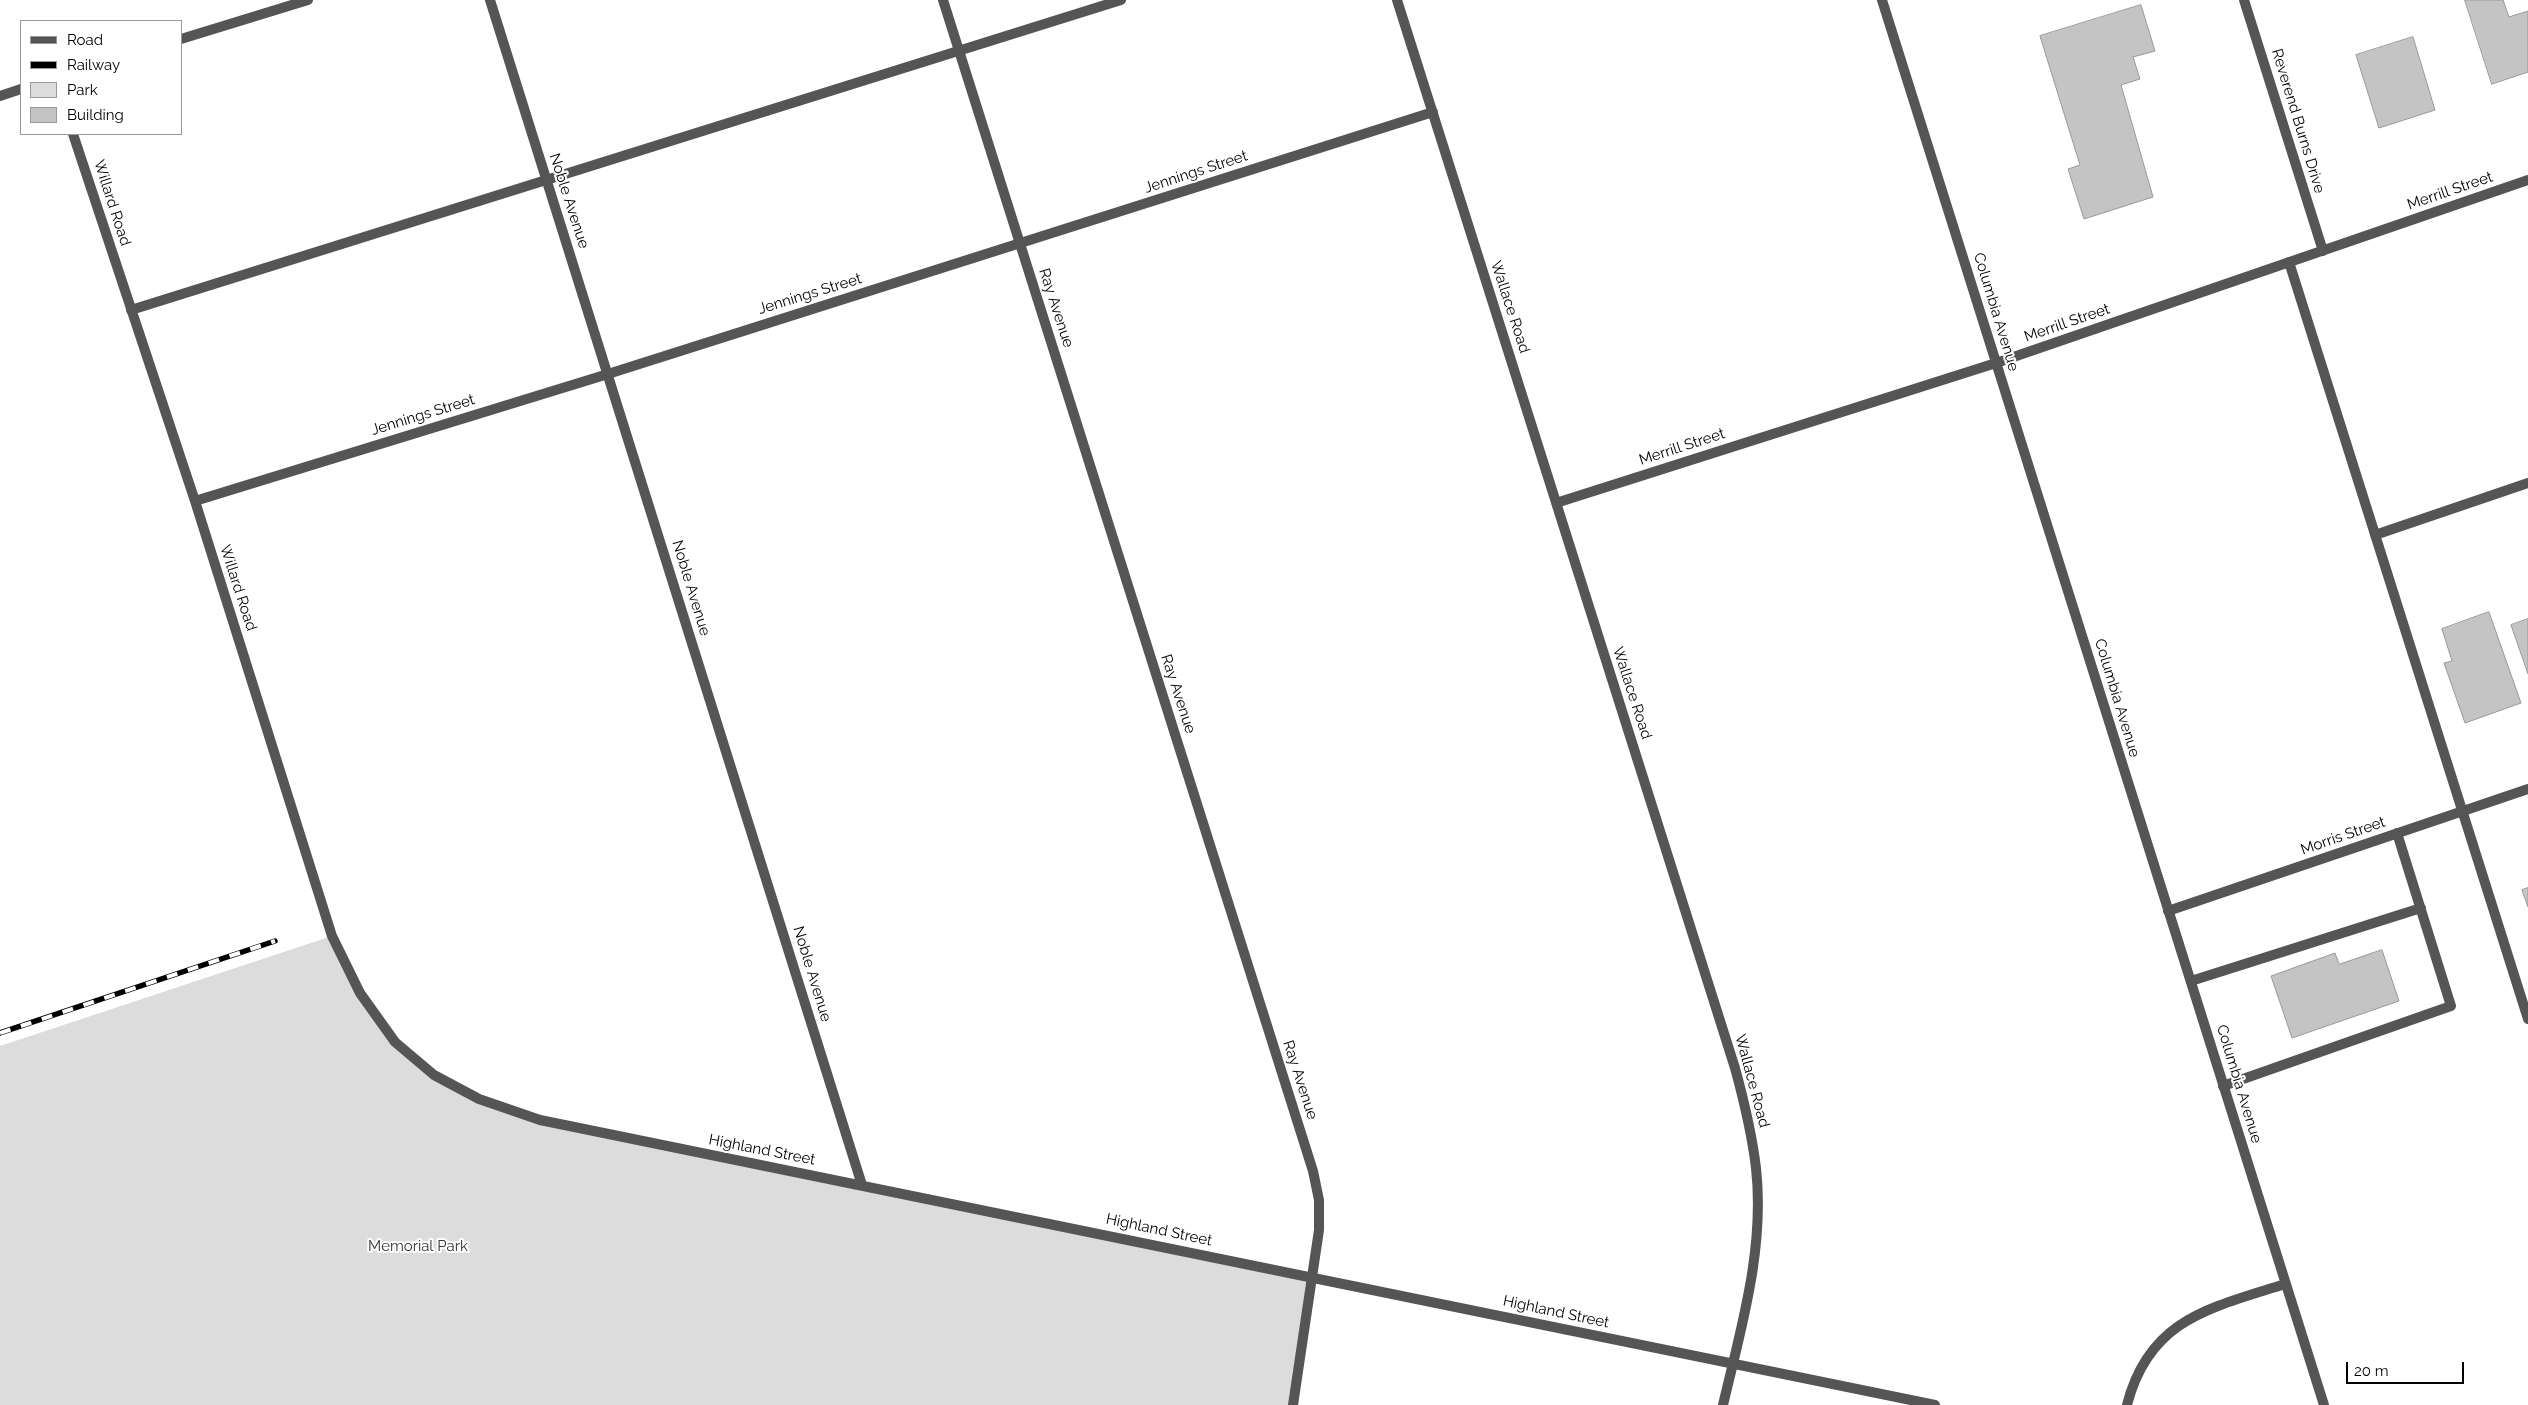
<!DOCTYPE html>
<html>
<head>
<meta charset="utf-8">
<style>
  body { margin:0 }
  #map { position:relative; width:2528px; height:1405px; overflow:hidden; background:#fff; font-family:Raleway,sans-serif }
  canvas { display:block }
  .legend { position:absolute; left:20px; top:20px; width:162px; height:115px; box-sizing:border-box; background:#fff; border:1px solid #999; margin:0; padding:6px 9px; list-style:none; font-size:15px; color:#000 }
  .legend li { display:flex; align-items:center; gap:10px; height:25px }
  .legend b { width:25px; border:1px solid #999 }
  .scale { position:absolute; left:2346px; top:1362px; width:118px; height:22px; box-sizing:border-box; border:2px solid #000; border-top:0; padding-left:6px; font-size:15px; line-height:18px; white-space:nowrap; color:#000; -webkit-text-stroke:4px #fff; paint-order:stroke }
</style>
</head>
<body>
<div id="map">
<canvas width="2528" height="1405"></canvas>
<ul class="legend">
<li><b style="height:6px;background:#555"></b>Road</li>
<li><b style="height:6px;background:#000"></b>Railway</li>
<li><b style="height:14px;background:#dcdcdc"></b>Park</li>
<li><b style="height:14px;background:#c4c4c4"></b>Building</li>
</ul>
<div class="scale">20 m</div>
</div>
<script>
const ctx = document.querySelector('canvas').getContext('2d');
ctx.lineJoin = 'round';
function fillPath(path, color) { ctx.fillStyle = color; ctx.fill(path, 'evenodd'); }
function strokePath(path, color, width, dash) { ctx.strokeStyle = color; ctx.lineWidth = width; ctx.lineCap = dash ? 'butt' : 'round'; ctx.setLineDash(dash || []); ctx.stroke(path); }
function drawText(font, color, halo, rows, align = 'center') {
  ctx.font = font + ' Raleway,sans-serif'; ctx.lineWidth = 4; ctx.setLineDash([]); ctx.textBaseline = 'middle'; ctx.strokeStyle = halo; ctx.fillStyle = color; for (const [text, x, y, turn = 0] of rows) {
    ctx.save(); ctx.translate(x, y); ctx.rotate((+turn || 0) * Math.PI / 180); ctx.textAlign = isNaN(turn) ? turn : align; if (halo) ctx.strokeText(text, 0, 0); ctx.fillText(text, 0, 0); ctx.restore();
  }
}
fillPath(new Path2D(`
  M332,936L360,993L395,1042L434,1075L540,1120L1312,1277L1293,1405H0V1046Z`), '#dcdcdc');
const building = new Path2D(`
  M2465,0H2503L2509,17L2528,11V72L2492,84Z
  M2141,5L2155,51L2133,57L2140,79L2121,85L2153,197L2084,219L2068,169L2080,165L2040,36Z
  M2413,37L2435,110L2379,128L2356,55Z
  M2489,612L2521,703L2465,723L2444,663L2452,661L2442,629Z
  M2528,619V674L2511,625Z
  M2528,888V907L2522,890Z
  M2382,950L2399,1001L2292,1038L2271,976L2335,953L2339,964Z`);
fillPath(building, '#c4c4c4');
strokePath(building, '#999', 1);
strokePath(new Path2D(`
  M2289,262L2528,1019
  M131,310L1121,0
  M2375,535L2528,483
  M2191,981L2421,908
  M2223,1086L2451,1006L2397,833
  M2127,1405C2149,1319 2210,1308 2285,1284`), '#555', 10);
strokePath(new Path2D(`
  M490,0L862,1185
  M943,0L1313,1171L1319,1200V1230L1293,1405
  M1397,0L1735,1068C1744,1101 1752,1134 1756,1168C1765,1249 1741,1328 1723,1405
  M2244,0L2323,251
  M181,39L308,0
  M0,96L21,89
  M73,134L195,501L332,936L360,993L395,1042L434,1075L479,1099L540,1120L1935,1405
  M195,501L608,374L1433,112
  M1556,503L1996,363L2528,180
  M2168,911L2528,789`), '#555', 10);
strokePath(new Path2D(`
  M1882,0L2324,1405`), '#555', 10);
const rail = new Path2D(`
  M0,1033L275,941`);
strokePath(rail, '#000', 5.5);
strokePath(rail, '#fff', 4, [11]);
drawText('15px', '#000', '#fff', [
  ["Reverend Burns Drive",2298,121,73],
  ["Jennings Street",1196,172,-18],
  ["Merrill Street",2450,191,-19],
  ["Noble Avenue",569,201,72],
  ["Willard Road",112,203,72],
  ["Jennings Street",810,294,-17],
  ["Wallace Road",1510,307,72],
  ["Ray Avenue",1056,308,72],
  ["Columbia Avenue",1996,312,73],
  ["Merrill Street",2067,323,-19],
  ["Jennings Street",423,415,-17],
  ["Merrill Street",1682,447,-18],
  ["Willard Road",238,588,72],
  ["Noble Avenue",691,588,73],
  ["Wallace Road",1632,693,72],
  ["Ray Avenue",1178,694,72],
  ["Columbia Avenue",2117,698,73],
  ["Morris Street",2343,836,-19],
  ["Noble Avenue",812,974,73],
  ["Ray Avenue",1300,1080,72],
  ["Wallace Road",1752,1081,75],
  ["Columbia Avenue",2239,1084,73],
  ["Highland Street",762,1150,11],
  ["Highland Street",1159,1230,12],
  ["Highland Street",1556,1312,12]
]);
drawText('15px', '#333', '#fff', [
  ["Memorial Park",418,1246]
]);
</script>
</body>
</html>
